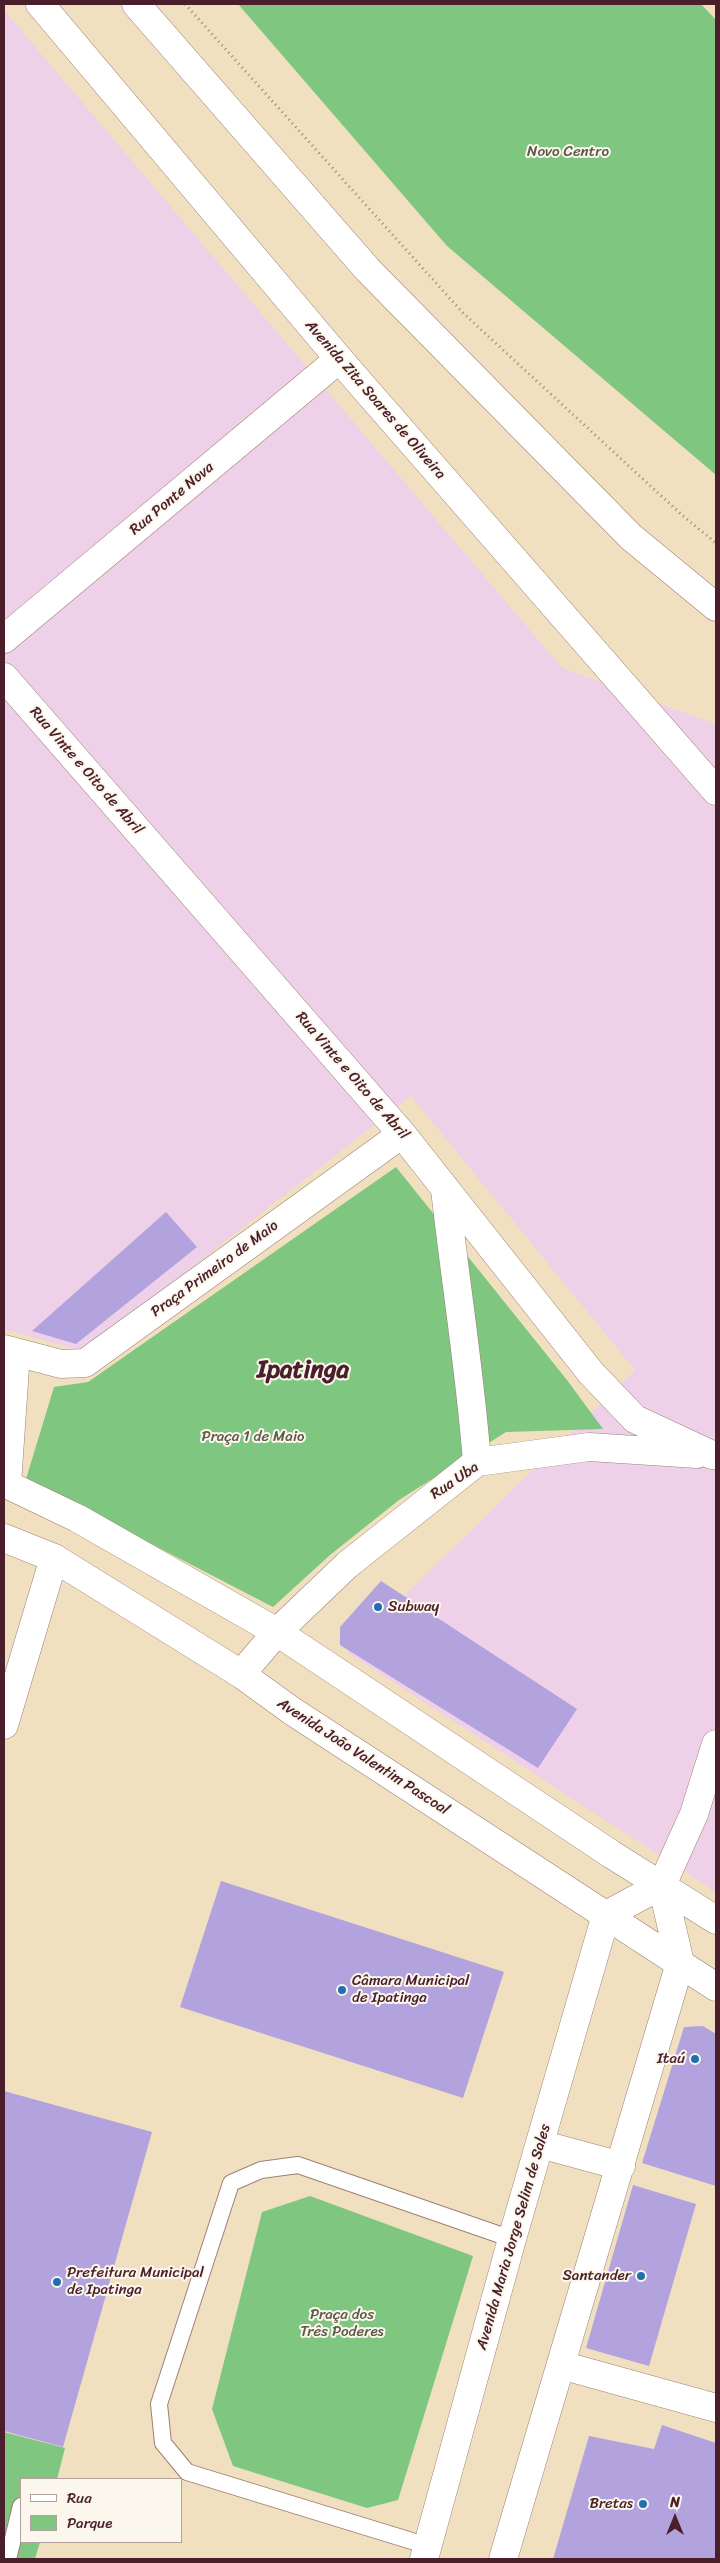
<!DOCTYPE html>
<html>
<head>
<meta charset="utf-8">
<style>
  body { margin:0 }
  #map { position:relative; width:720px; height:2563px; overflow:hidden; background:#f1e0c0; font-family:Sriracha,sans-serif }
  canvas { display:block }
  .frame { position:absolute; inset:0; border:5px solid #4a1f2b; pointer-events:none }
  .legend { position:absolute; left:20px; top:2478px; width:162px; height:65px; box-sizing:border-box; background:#fbf7ec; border:1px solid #b4a19f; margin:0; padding:6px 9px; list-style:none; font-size:15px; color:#4a1f2b }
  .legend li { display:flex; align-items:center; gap:10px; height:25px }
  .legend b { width:25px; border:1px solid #b4a19f }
  .north { position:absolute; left:650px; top:2493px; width:50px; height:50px; -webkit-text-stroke:4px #fbf7ec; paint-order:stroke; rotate:0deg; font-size:14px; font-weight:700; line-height:20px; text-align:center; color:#4a1f2b }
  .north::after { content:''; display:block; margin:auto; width:18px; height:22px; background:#4a1f2b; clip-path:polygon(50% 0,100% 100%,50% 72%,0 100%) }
</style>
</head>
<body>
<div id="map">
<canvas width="720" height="2563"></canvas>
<div class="frame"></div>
<ul class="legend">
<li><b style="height:6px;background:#fff"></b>Rua</li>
<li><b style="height:14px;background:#7fc681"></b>Parque</li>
</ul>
<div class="north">N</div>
</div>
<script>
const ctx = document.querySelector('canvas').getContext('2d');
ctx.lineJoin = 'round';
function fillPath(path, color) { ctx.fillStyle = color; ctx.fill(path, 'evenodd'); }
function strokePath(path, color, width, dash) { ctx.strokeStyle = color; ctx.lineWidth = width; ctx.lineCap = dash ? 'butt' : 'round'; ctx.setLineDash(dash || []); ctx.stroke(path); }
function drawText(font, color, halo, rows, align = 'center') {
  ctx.font = font + ' Sriracha,sans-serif'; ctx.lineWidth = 4; ctx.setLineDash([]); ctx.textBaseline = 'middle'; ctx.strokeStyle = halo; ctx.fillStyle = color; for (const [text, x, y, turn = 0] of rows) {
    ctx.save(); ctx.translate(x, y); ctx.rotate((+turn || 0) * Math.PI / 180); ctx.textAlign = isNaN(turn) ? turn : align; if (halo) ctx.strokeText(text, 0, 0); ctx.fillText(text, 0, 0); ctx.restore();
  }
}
fillPath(new Path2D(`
  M4,10L562,668L716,724V1892L347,1652L635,1370L411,1096L84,1352L4,1329Z`), '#eed0e8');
fillPath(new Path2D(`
  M238,4H701L716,20V475L447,246Z
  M396,1167L567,1380L603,1429L506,1432L399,1500L330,1555L273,1607L26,1479L54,1387L88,1382Z
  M310,2196L473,2256L398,2500L367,2508L233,2466L212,2409L262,2212Z
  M4,2432L65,2448L57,2479H21V2542H40L35,2559H4Z`), '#7fc681');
fillPath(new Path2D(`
  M166,1212L197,1247L76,1344L32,1331Z
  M381,1581L577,1709L538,1768L340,1645V1627Z
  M221,1881L504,1972L463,2098L180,2007Z
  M703,2026L716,2034V2186L642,2163L684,2027Z
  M4,2091L152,2132L63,2447L4,2431Z
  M633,2185L696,2204L649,2366L586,2348Z
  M662,2425L716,2443V2559H553L589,2436L654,2449Z`), '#b2a2de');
const lane = new Path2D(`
  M428,2546L187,2472L163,2443L159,2404L231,2183L261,2170L298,2165L512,2239
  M8,2559L21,2506`);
const street = new Path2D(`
  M4,639L339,359
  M4,677L402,1134L591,1373L635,1419L712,1455
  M445,1189C455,1280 470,1371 477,1462
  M4,1349L61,1364L85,1363L402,1134
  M7,1484L16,1353
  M241,1674L277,1632L347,1565L477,1462L589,1447L697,1454
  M4,1725L54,1558
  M561,2365L716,2408`);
const secondary = new Path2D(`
  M40,4L339,359L716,791
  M136,4L368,270L631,537L716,607
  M4,1483L77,1518L277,1632L611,1854L716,1920
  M4,1538L54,1558L241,1674L292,1711L716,1987
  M662,1885L680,1963
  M606,1915L662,1885L694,1814L716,1744
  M540,2144L621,2166
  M424,2559L512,2239L606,1915
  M503,2559L680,1963`);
strokePath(lane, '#9e8076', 18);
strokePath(street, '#9e8076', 29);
strokePath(secondary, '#9e8076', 29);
strokePath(new Path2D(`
  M185,4L463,313L683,516L716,543`), '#9e8076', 3, [1, 4]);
strokePath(lane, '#fff', 16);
strokePath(street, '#fff', 28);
strokePath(secondary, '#fff', 28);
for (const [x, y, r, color] of [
  [378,1607,5,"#1f6fb2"],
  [342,1990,5,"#1f6fb2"],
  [695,2059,5,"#1f6fb2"],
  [641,2276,5,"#1f6fb2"],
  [57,2282,5,"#1f6fb2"],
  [643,2504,5,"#1f6fb2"]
]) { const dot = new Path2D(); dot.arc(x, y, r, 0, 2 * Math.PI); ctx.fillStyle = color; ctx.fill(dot); strokePath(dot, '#fbf7ec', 2); }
drawText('15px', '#5d5949', '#fbf7ec', [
  ["Novo Centro",568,152],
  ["Praça 1 de Maio",253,1437],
  ["Praça dos",342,2315],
  ["Três Poderes",342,2332]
]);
drawText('15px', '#4a1f2b', '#fbf7ec', [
  ["Avenida Zita Soares de Oliveira",375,400,49],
  ["Rua Ponte Nova",172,499,-40],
  ["Rua Vinte e Oito de Abril",86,771,49],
  ["Rua Vinte e Oito de Abril",352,1076,49],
  ["Praça Primeiro de Maio",215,1269,-36],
  ["Rua Uba",455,1481,-34],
  ["Avenida João Valentim Pascoal",363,1757,33],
  ["Avenida Maria Jorge Selim de Sales",514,2237,-74]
]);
drawText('15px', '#4a1f2b', '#fbf7ec', [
  ["Subway",388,1607],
  ["Câmara Municipal",352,1981],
  ["de Ipatinga",352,1998],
  ["Itaú",685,2059,"right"],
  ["Prefeitura Municipal",67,2273],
  ["de Ipatinga",67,2290],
  ["Santander",631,2276,"right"],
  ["Bretas",633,2504,"right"]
], 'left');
drawText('bold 25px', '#4a1f2b', '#fbf7ec', [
  ["Ipatinga",303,1371]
]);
</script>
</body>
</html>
